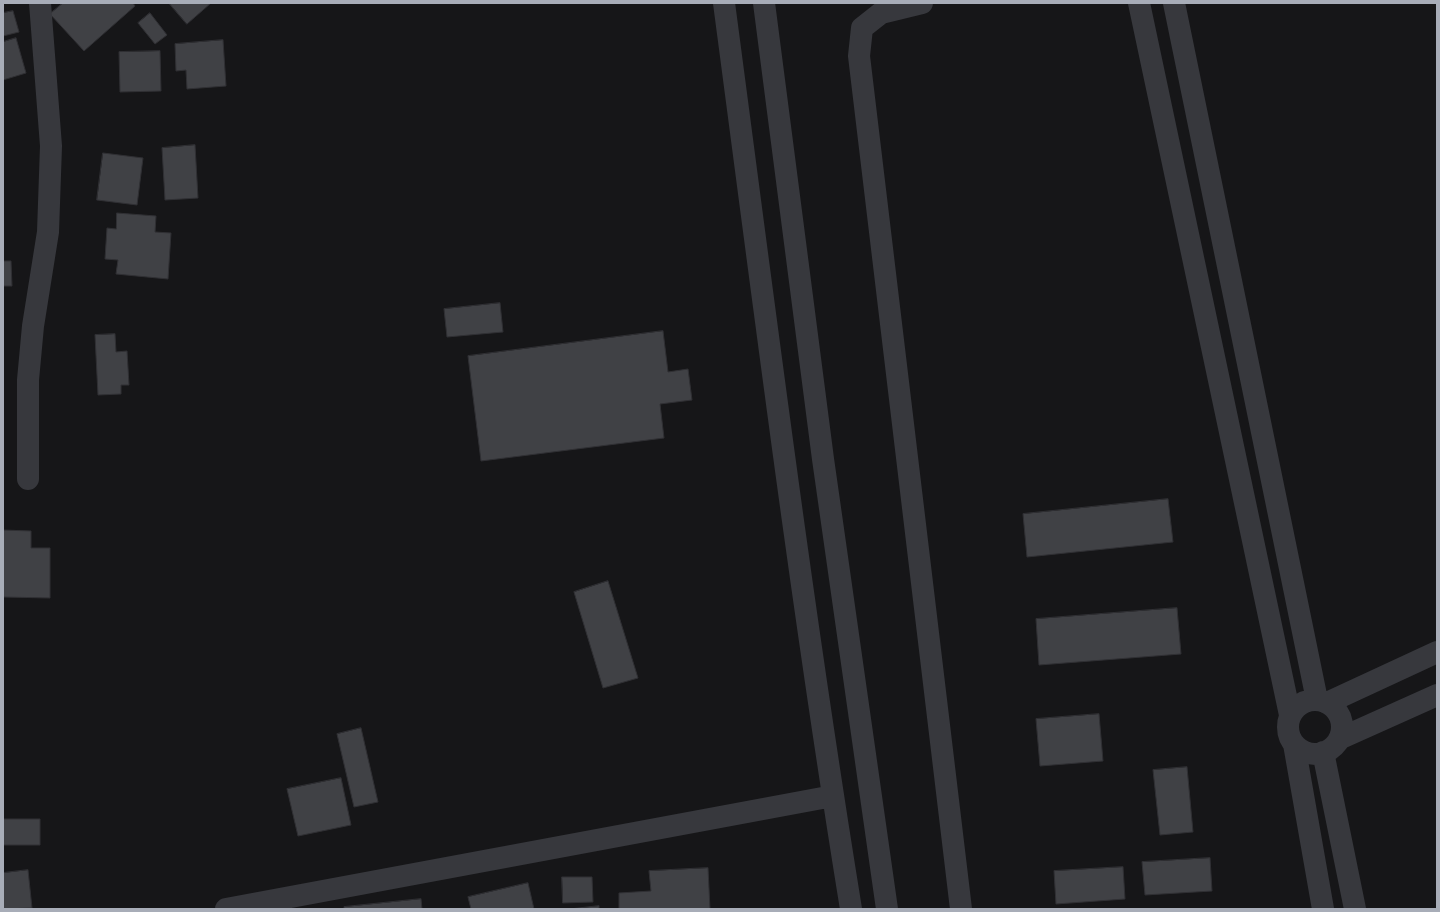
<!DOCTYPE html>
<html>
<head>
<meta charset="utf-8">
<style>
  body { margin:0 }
  #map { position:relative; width:1440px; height:912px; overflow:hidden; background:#161618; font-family:Raleway,sans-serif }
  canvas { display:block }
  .frame { position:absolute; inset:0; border:4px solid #a8adb8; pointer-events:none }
</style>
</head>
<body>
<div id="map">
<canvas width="1440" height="912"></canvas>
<div class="frame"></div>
</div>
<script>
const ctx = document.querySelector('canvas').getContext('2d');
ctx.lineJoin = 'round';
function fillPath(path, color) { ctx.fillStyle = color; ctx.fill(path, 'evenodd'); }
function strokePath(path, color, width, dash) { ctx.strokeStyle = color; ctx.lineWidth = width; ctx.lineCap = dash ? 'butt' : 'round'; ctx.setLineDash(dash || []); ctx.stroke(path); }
const building = new Path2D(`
  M63,3H133L135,6L84,51L50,14Z
  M169,3H211L187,24Z
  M13,11L19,32L3,36V13Z
  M150,13L167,35L155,44L138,23Z
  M16,38L26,73L3,80V42Z
  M223,40L226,86L187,89L186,70L176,71L175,44Z
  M160,51L161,91L120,92L119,52Z
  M195,145L198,198L165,200L162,148Z
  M103,153L143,158L137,205L97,200Z
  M117,213L156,216L155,232L171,233L168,279L116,274L118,260L105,259L107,228L116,229Z
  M3,261H11L12,286H3Z
  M500,303L503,332L447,337L444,309Z
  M663,331L668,372L688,369L692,400L660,404L664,438L481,461L468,356Z
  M115,334L116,352L127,351L129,385H121V394L98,395L95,335Z
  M1168,499L1173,542L1027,557L1023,514Z
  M3,530L31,531V548H50V598L3,597Z
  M608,581L638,678L603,688L574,592Z
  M1177,608L1181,654L1039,665L1036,619Z
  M1099,714L1103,761L1040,766L1036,719Z
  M361,728L378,802L354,807L337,734Z
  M1187,767L1193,832L1160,835L1153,770Z
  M341,778L351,825L298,836L287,789Z
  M3,819H40V845H3Z
  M1210,858L1212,891L1145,895L1142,862Z
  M1123,867L1125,899L1056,904L1054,871Z
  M708,868L710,909H619V893L651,891L649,871Z
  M28,870L32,908L3,909V873Z
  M562,877H592L593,902L563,903Z
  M528,883L534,909H471L468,897Z
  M421,899L422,909H344V907Z
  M599,906V909H570Z`);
fillPath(building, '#404145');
strokePath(building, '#303034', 1);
strokePath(new Path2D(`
  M724,3C764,305 802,608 851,909
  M764,3L823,459L887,909
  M922,3L881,13L862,28L859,56L961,909
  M1139,3L1290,715
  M1174,3L1317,700
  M28,479V380L33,326L48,232L51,146L40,3
  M1288 727a27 27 0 1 1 54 0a27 27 0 1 1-54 0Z
  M1327,703L1437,652
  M1339,739L1437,695
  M1294,744L1323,909
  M1323,752L1355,909
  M226,909L833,796`), '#37383d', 22);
</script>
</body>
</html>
